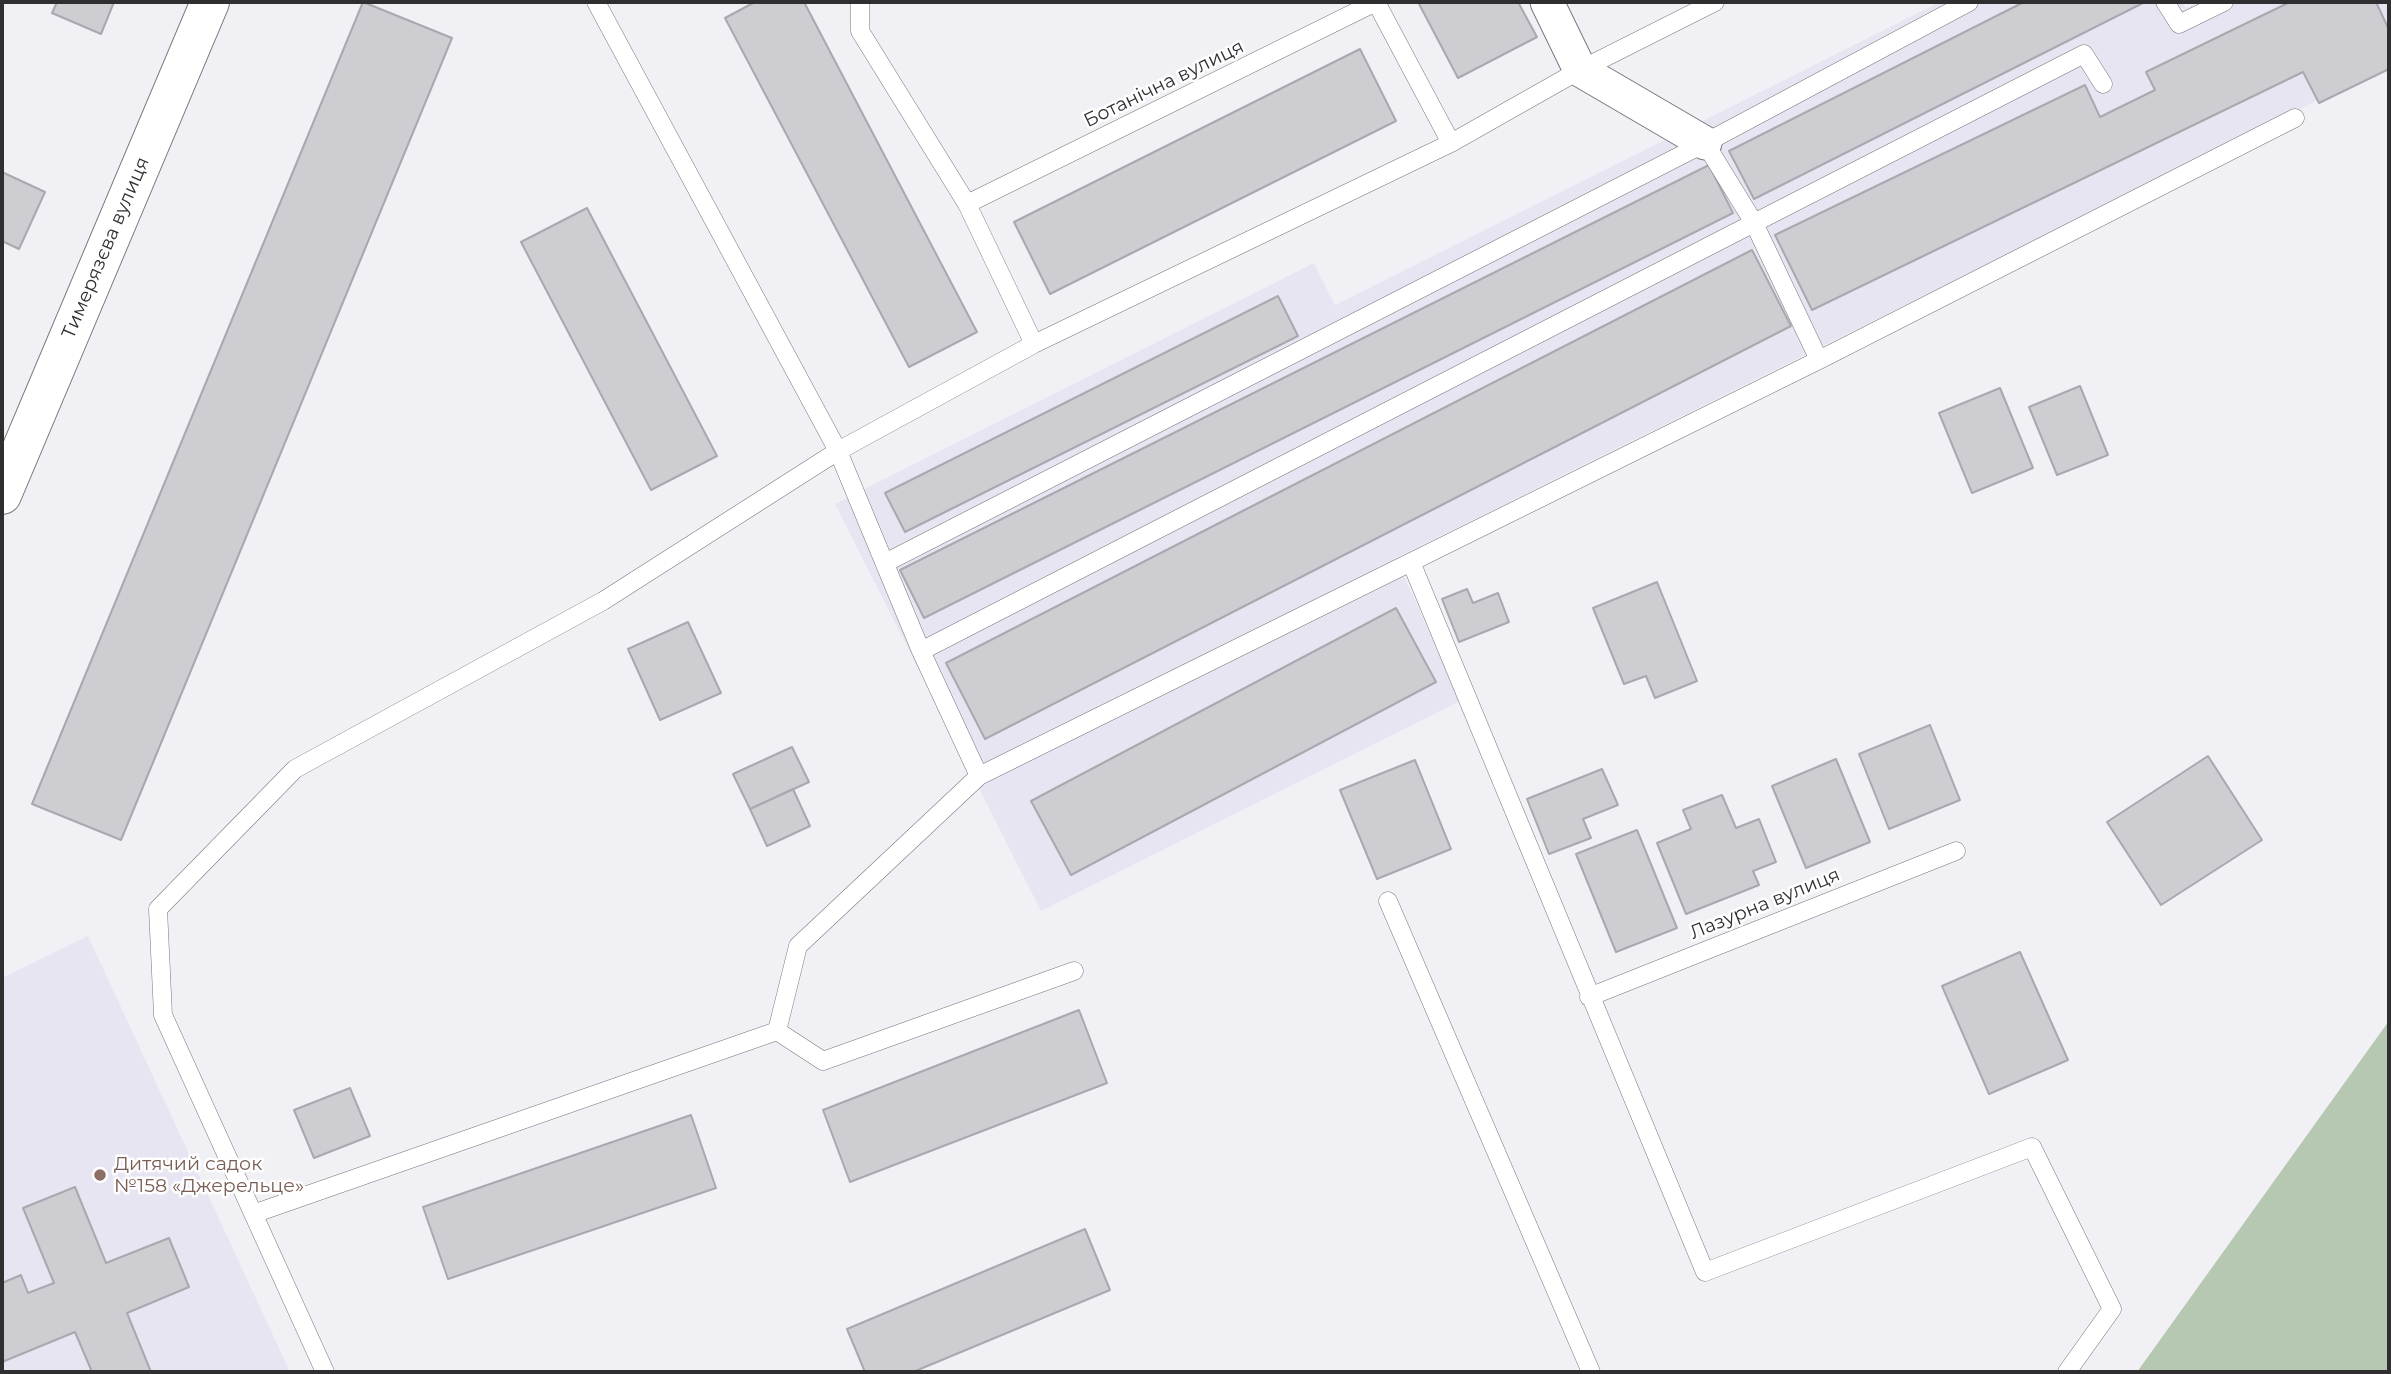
<!DOCTYPE html>
<html>
<head>
<meta charset="utf-8">
<style>
  body { margin:0 }
  #map { position:relative; width:2391px; height:1374px; overflow:hidden; background:#f1f0f5; font-family:Montserrat,sans-serif }
  canvas { display:block }
  .frame { position:absolute; inset:0; border:4px solid #2f2f31; pointer-events:none }
</style>
</head>
<body>
<div id="map">
<canvas width="2391" height="1374"></canvas>
<div class="frame"></div>
</div>
<script>
const ctx = document.querySelector('canvas').getContext('2d');
ctx.lineJoin = 'round';
function fillPath(path, color) { ctx.fillStyle = color; ctx.fill(path, 'evenodd'); }
function strokePath(path, color, width, dash) { ctx.strokeStyle = color; ctx.lineWidth = width; ctx.lineCap = dash ? 'butt' : 'round'; ctx.setLineDash(dash || []); ctx.stroke(path); }
function drawText(font, color, halo, rows, align = 'center') {
  ctx.font = font + ' Montserrat,sans-serif'; ctx.lineWidth = 5; ctx.setLineDash([]); ctx.textBaseline = 'middle'; ctx.strokeStyle = halo; ctx.fillStyle = color; for (const [text, x, y, turn = 0] of rows) {
    ctx.save(); ctx.translate(x, y); ctx.rotate((+turn || 0) * Math.PI / 180); ctx.textAlign = isNaN(turn) ? turn : align; if (halo) ctx.strokeText(text, 0, 0); ctx.fillText(text, 0, 0); ctx.restore();
  }
}
fillPath(new Path2D(`
  M1940,2H2182L2186,8L2198,2H2389V65L1396,558L1460,701L1041,911L835,504L1314,263L1335,305Z
  M88,936L290,1372H2V978Z`), '#e7e5f2');
fillPath(new Path2D(`
  M2389,1021V1372H2137L2386,1025Z`), '#b7c8b2');
const building = new Path2D(`
  M57,2H114L101,34L52,13Z
  M363,2L452,38L121,840L32,804Z
  M755,2H804L977,332L909,367L725,18Z
  M1418,2H1518L1537,37L1458,78Z
  M2024,2L2143,3L1754,199L1729,151Z
  M2290,2H2376L2389,30V69L2319,103L2303,72L1812,310L1775,235L2085,85L2100,117L2155,90L2146,72Z
  M1360,49L1396,121L1050,294L1014,222Z
  M1709,165L1733,213L924,618L900,570Z
  M2,172L45,192L19,249L2,241Z
  M587,208L717,456L651,490L521,242Z
  M1752,250L1791,326L985,739L946,663Z
  M1278,296L1298,336L905,532L885,493Z
  M2080,386L2108,455L2057,475L2029,407Z
  M2000,388L2033,468L1972,493L1939,413Z
  M1657,582L1697,681L1655,698L1646,676L1624,684L1593,608Z
  M1467,589L1473,603L1498,593L1509,622L1459,642L1442,599Z
  M1396,608L1436,682L1071,875L1031,801Z
  M688,622L721,693L660,720L628,649Z
  M1930,725L1960,800L1889,829L1859,754Z
  M792,747L809,782L750,809L733,774Z
  M2208,756L2262,840L2161,905L2107,822Z
  M1836,759L1870,842L1806,868L1772,786Z
  M1415,760L1451,849L1377,879L1340,790Z
  M1602,769L1618,805L1583,819L1591,838L1549,854L1527,799Z
  M793,789L810,826L767,846L750,809Z
  M1722,795L1736,828L1759,819L1776,862L1753,871L1759,885L1686,914L1657,843L1691,829L1683,810Z
  M1637,830L1677,928L1616,952L1576,854Z
  M2020,952L2068,1060L1989,1094L1942,986Z
  M1079,1010L1107,1083L850,1182L823,1110Z
  M350,1088L370,1136L314,1158L294,1110Z
  M691,1115L716,1188L448,1279L423,1207Z
  M75,1187L106,1263L169,1238L189,1287L127,1313L151,1372H92L75,1332L2,1362V1283L21,1275L28,1293L54,1283L23,1208Z
  M1085,1229L1110,1290L913,1372H865L847,1329Z`);
fillPath(building, '#cecdd2');
strokePath(building, '#a9a8ae', 2);
const lane = new Path2D(`
  M860,2V31L967,204
  M2165,2L2179,24L2224,2
  M1705,143L1969,2
  M1034,344L967,204L1376,2L1451,143L1580,70L1715,2
  M1819,360L2295,118
  M1411,562L1705,1272L2032,1147L2112,1309L2067,1372
  M885,563L1705,143L1754,223L2084,54L2103,84
  M921,651L1754,223L1819,360L979,776L921,651L838,451L1034,344L1451,143
  M1388,901L1591,1372
  M1589,997L1956,851
  M777,1031L798,946L979,776
  M253,1214L777,1031L823,1061L1074,971
  M325,1372L163,1015L158,909L295,769L603,601L838,451L596,2`);
const street = new Path2D(`
  M1547,2L1580,70L1705,143`);
const secondary = new Path2D(`
  M2,495L210,2`);
strokePath(lane, '#78777c', 19);
strokePath(street, '#78777c', 35);
strokePath(secondary, '#78777c', 40);
strokePath(lane, '#fff', 18);
strokePath(street, '#fff', 33);
strokePath(secondary, '#fff', 38);
for (const [x, y, r, color] of [
  [100,1175,7,"#8d6e63"]
]) { const dot = new Path2D(); dot.arc(x, y, r, 0, 2 * Math.PI); ctx.fillStyle = color; ctx.fill(dot); strokePath(dot, '#fefeff', 2.5); }
drawText('19px', '#2f2f31', '#fefeff', [
  ["Ботанічна вулиця",1164,84,-26],
  ["Тимерязєва вулиця",106,248,-67],
  ["Лазурна вулиця",1765,904,-22]
]);
drawText('19px', '#785e54', '#fefeff', [
  ["Дитячий садок",114,1164],
  ["№158 «Джерельце»",114,1186]
], 'left');
</script>
</body>
</html>
